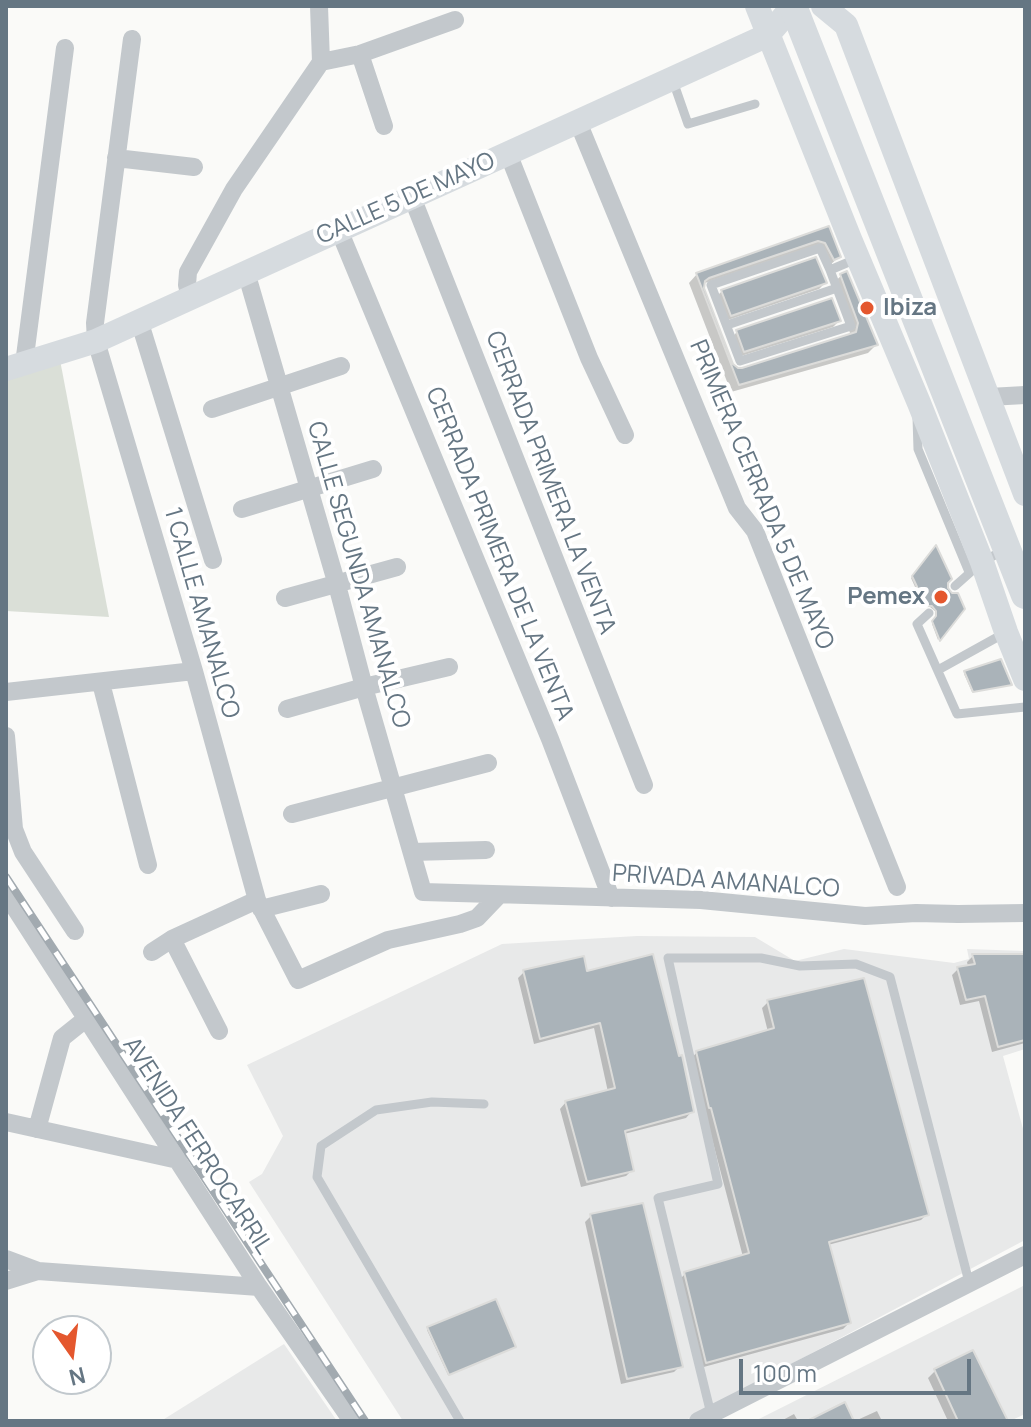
<!DOCTYPE html>
<html>
<head>
<meta charset="utf-8">
<style>
  body { margin:0 }
  #map { position:relative; width:1031px; height:1427px; overflow:hidden; background:#fafaf8; font-family:Manrope,sans-serif }
  canvas { display:block }
  .frame { position:absolute; inset:0; border:8px solid #657683; pointer-events:none }
  .north { position:absolute; left:32px; top:1315px; width:80px; height:80px; box-sizing:border-box; background:#fff; border:2px solid #c1c8cd; border-radius:50%; rotate:166deg; font-size:22px; font-weight:700; line-height:32px; text-align:center; color:#657683 }
  .north::after { content:''; display:block; margin:auto; width:28px; height:36px; background:#e4572e; clip-path:polygon(50% 0,100% 100%,50% 72%,0 100%) }
  .scale { position:absolute; left:739px; top:1359px; width:232px; height:36px; box-sizing:border-box; border:4px solid #657683; border-top:0; padding-left:10px; font-size:24px; line-height:28px; white-space:nowrap; color:#657683; -webkit-text-stroke:6px #fff; paint-order:stroke }
</style>
</head>
<body>
<div id="map">
<canvas width="1031" height="1427"></canvas>
<div class="frame"></div>
<div class="north">N</div>
<div class="scale">100 m</div>
</div>
<script>
const ctx = document.querySelector('canvas').getContext('2d');
ctx.lineJoin = 'round';
function fillPath(path, color) { ctx.fillStyle = color; ctx.fill(path, 'evenodd'); }
function strokePath(path, color, width, dash) { ctx.strokeStyle = color; ctx.lineWidth = width; ctx.lineCap = dash ? 'butt' : 'round'; ctx.setLineDash(dash || []); ctx.stroke(path); }
function drawText(font, color, halo, rows, align = 'center') {
  ctx.font = font + ' Manrope,sans-serif'; ctx.lineWidth = 8; ctx.setLineDash([]); ctx.textBaseline = 'middle'; ctx.strokeStyle = halo; ctx.fillStyle = color; for (const [text, x, y, turn = 0] of rows) {
    ctx.save(); ctx.translate(x, y); ctx.rotate((+turn || 0) * Math.PI / 180); ctx.textAlign = isNaN(turn) ? turn : align; if (halo) ctx.strokeText(text, 0, 0); ctx.fillText(text, 0, 0); ctx.restore();
  }
}
fillPath(new Path2D(`
  M637,936L755,937L795,961L844,949L954,963L969,959L967,949L1025,951V1049L1003,1056L1025,1136V1240L684,1421H403L249,1182L262,1174L283,1136L247,1065L502,944Z
  M1025,1285V1414L1010,1421H755Z
  M284,1344L337,1421H161Z`), '#e8e9e9');
fillPath(new Path2D(`
  M60,360L109,617L6,611V376Z`), '#dadfd7');
fillPath(new Path2D(`
  M828,229L839,257L830,265L817,251L809,248L702,284L731,365L743,370L850,336V333L832,284L841,276L876,345L868,353L731,392L689,283L697,274Z
  M825,283L819,289L725,321L716,297L722,291Z
  M839,321L833,327L738,357L731,338L737,332Z
  M935,548L946,589L962,608L938,640L932,624L935,619L936,612L930,607H924L911,578Z
  M999,661L1009,685L972,692L964,674Z
  M973,956H1025V1043L992,1052L979,1001L960,1005L952,975L958,969L968,967L967,962Z
  M524,972L586,973L692,1111L686,1118L624,1134L632,1170L626,1176L581,1187L560,1109L566,1102L608,1092L594,1028L534,1044L518,978Z
  M768,1002L927,1214L921,1220L828,1245L849,1323L843,1329L700,1368L679,1280L685,1274L743,1257L691,1059L697,1052L768,1032L762,1008Z
  M591,1216L680,1366L674,1372L621,1384L585,1222Z
  M429,1328L513,1348L448,1375L427,1330Z
  M972,1353L1006,1421H948L928,1378L935,1371Z
  M877,1411L882,1421H855Z
  M794,1414L798,1421H781Z`), '#0003');
const building = new Path2D(`
  M829,226L841,257L834,260L825,243L818,241L709,278L705,281L704,288L733,364L738,368H742L856,332L858,323L840,274L847,271L878,345L739,385L696,273Z
  M816,257L827,283L731,316L721,290Z
  M832,298L841,321L744,352L736,330Z
  M936,545L952,579L948,583V588L952,593H958L965,609L940,641L932,621L936,616V611L932,606H926L912,576Z
  M1001,659L1012,685L973,692L964,671Z
  M653,954L679,1056L682,1055L694,1112L625,1131L634,1171L587,1182L565,1101L615,1088L600,1023L540,1039L523,970L584,956L587,971Z
  M972,954H1025V1040L998,1047L985,996L966,1000L957,967L975,964Z
  M864,978L929,1215L829,1242L851,1323L706,1363L684,1272L749,1253L711,1108H709L696,1051L774,1028L767,1000Z
  M643,1203L683,1367L627,1379L590,1214Z
  M496,1299L516,1347L449,1375L427,1327Z
  M973,1350L1008,1421H958L934,1369Z
  M845,1402L854,1421H807Z`);
fillPath(building, '#aab3b9');
strokePath(building, '#dcdcda', 2);
strokePath(new Path2D(`
  M673,81L688,124L755,104
  M830,270L820,248L711,285L740,361L851,326L830,270L856,259
  M727,325L837,288
  M917,417L918,449L969,572
  M955,586L982,562L1004,550
  M929,613L917,624L957,714L1025,707
  M938,670L1003,634
  M711,1414L658,1198L718,1184L668,958H761L800,966L856,964L890,977L969,1282
  M460,1421L317,1177L321,1146L376,1110L432,1102L484,1104`), '#c3c8cc', 9);
strokePath(new Path2D(`
  M319,6L321,62
  M132,39L95,323L96,341L194,671L257,900L298,980L388,940L460,924L477,918L499,895
  M360,54L384,126
  M321,62L360,54L455,20
  M578,122L737,508L755,531L897,887
  M508,153L589,358L625,435
  M116,158L194,167
  M412,197L644,785
  M339,230L550,739L611,898
  M246,272L337,585L364,687L423,892L701,900L865,916L916,913L958,914L1025,913
  M190,297L187,285L188,272L234,189L321,62
  M139,320L213,560
  M24,364L65,48
  M989,397L1025,395
  M212,409L341,366
  M242,509L373,469
  M285,598L397,567
  M101,683L148,865
  M6,692L194,671
  M287,709L364,687L449,667
  M6,736L14,829L23,852L75,931
  M292,814L488,763
  M412,852L486,850
  M6,894L259,1287L352,1421
  M261,909L321,894
  M172,939L219,1031
  M152,952L172,939L257,900
  M6,1122L178,1160
  M37,1129L62,1038L87,1018
  M6,1259L38,1271L259,1287
  M6,1281L38,1271
  M698,1421L1025,1255`), '#c3c8cc', 18);
strokePath(new Path2D(`
  M757,6L850,239L919,403L982,562L1006,632L1025,679
  M823,6L846,25L1025,494
  M6,369L96,341L768,35L793,6`), '#d6dbdf', 24);
strokePath(new Path2D(`
  M793,6L1025,595`), '#d6dbdf', 28);
const rail = new Path2D(`
  M6,877L365,1421`);
strokePath(rail, '#a2aab0', 8);
strokePath(rail, '#fff', 5, [15]);
for (const [x, y, r, color] of [
  [867,308,8,"#e4572e"],
  [941,597,8,"#e4572e"]
]) { const dot = new Path2D(); dot.arc(x, y, r, 0, 2 * Math.PI); ctx.fillStyle = color; ctx.fill(dot); strokePath(dot, '#fff', 3); }
drawText('24px', '#657683', '#fff', [
  ["CALLE 5 DE MAYO",406,199,-24],
  ["CERRADA PRIMERA LA VENTA",550,483,69],
  ["PRIMERA CERRADA 5 DE MAYO",761,495,67],
  ["CERRADA PRIMERA DE LA VENTA",499,554,68],
  ["CALLE SEGUNDA AMANALCO",358,575,74],
  ["1 CALLE AMANALCO",201,613,74],
  ["PRIVADA AMANALCO",726,882,4],
  ["AVENIDA FERROCARRIL",197,1146,57]
]);
drawText('bold 24px', '#657683', '#fff', [
  ["Ibiza",883,308],
  ["Pemex",925,597,"right"]
], 'left');
</script>
</body>
</html>
